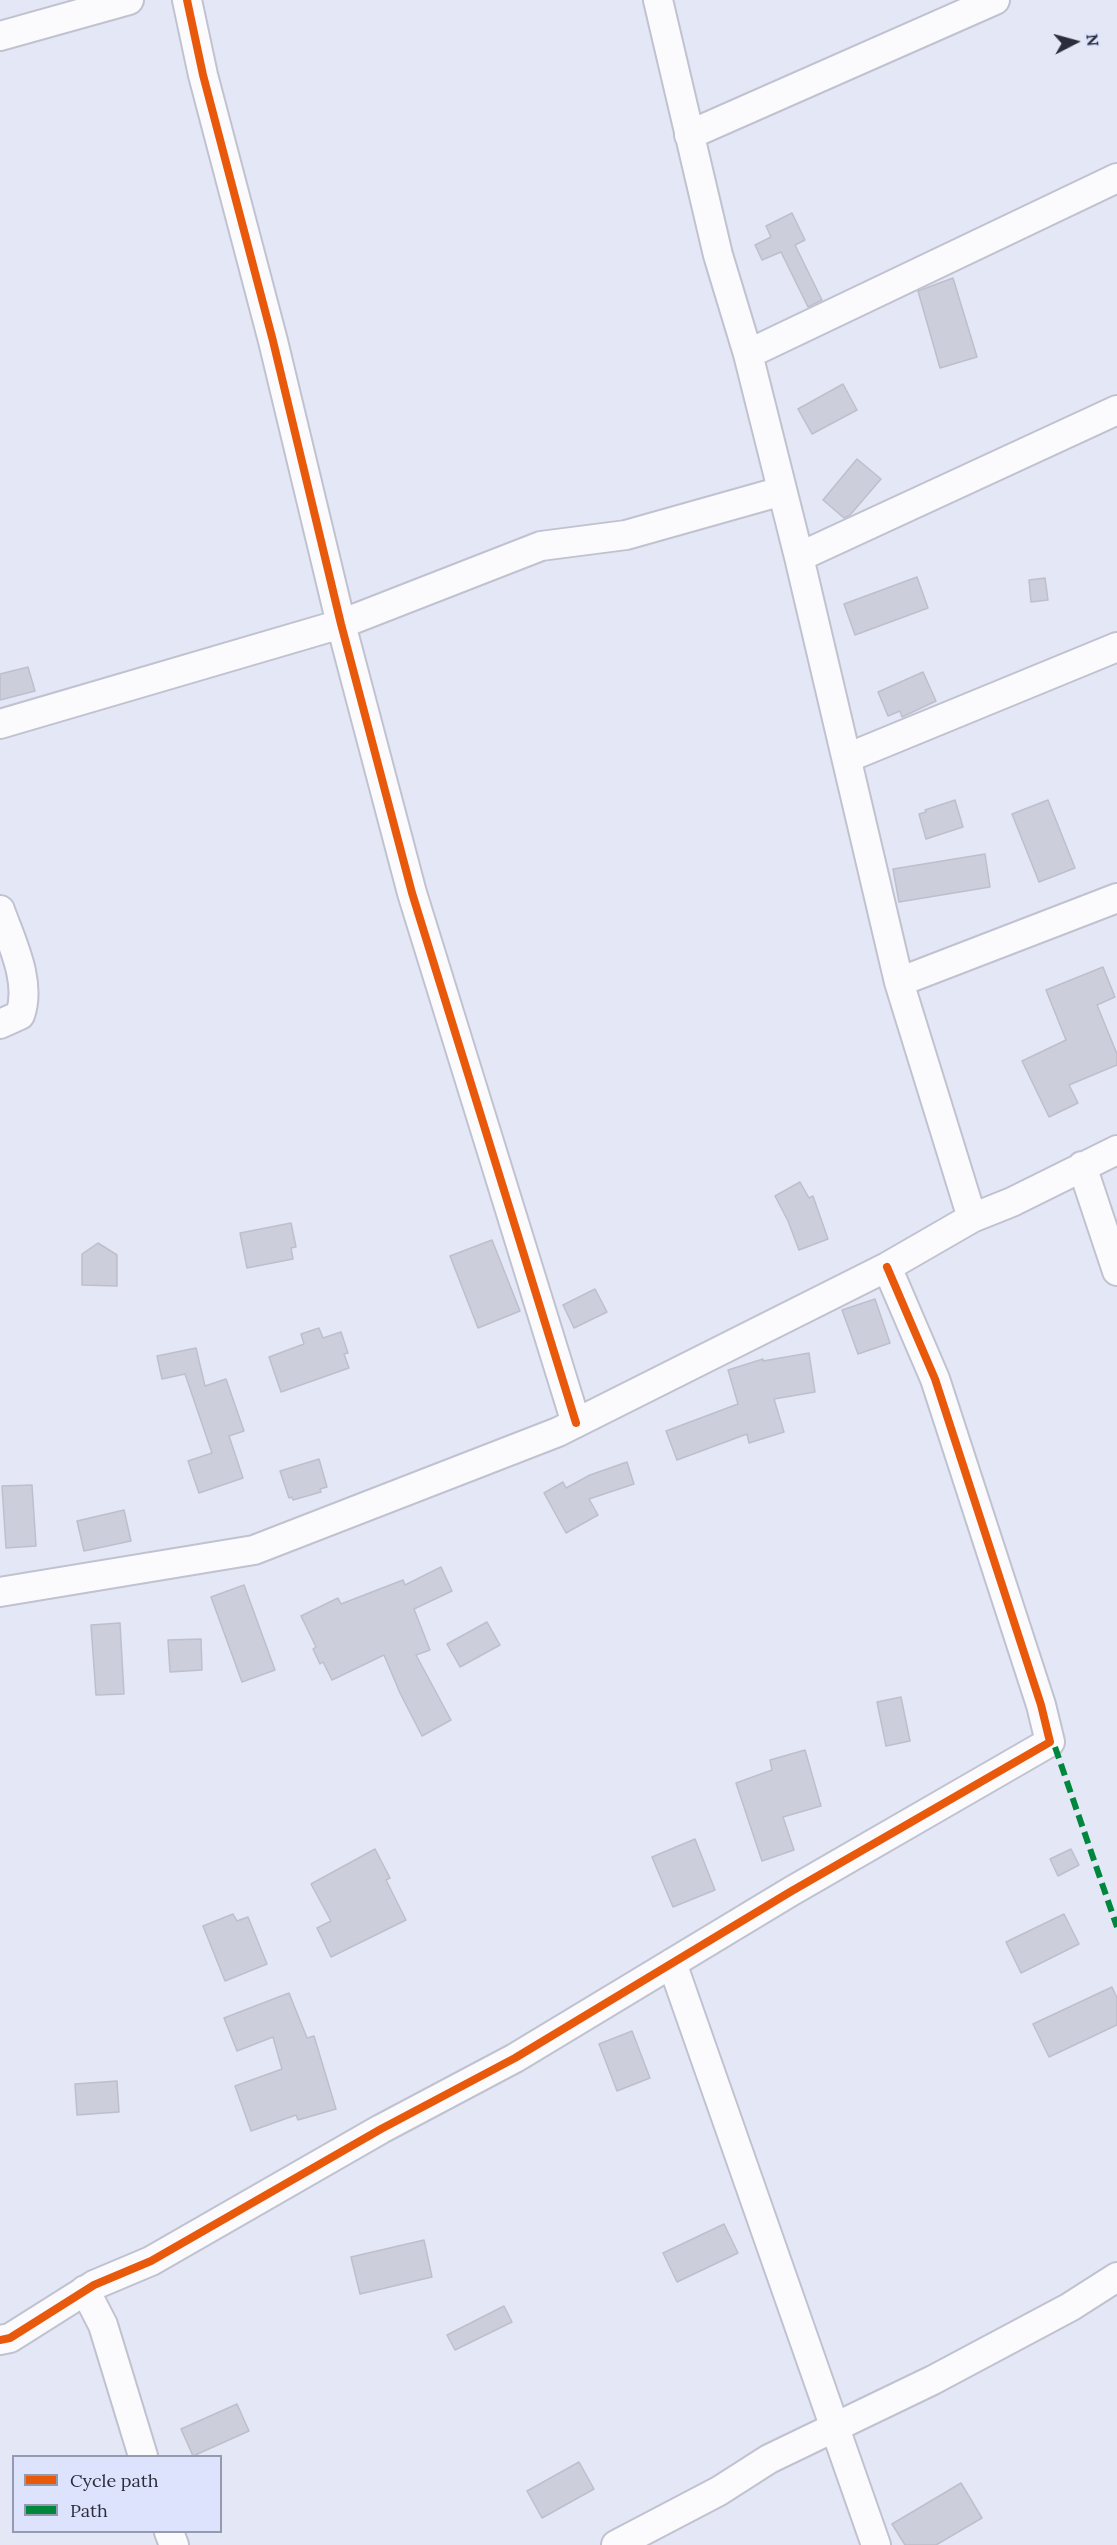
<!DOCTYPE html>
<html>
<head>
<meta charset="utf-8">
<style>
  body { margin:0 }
  #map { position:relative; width:1117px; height:2545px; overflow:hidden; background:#e4e7f6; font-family:Lora,serif }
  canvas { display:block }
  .legend { position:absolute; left:12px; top:2455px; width:210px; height:78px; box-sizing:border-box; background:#dde2fd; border:2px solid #969aaf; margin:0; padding:8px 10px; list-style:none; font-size:18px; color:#2b2d3a }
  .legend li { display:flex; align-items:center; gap:12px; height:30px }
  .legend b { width:30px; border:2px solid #969aaf }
  .north { position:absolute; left:1045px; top:12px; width:60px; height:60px; -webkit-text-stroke:4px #dde2fd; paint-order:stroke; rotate:84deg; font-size:16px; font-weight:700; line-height:24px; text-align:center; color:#2b2d3a }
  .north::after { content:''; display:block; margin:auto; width:21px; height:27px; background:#2b2d3a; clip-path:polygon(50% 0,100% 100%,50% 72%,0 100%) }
</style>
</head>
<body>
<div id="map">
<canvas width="1117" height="2545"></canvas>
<ul class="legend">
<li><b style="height:8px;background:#e8590c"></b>Cycle path</li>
<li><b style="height:8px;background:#00873e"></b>Path</li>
</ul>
<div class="north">N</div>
</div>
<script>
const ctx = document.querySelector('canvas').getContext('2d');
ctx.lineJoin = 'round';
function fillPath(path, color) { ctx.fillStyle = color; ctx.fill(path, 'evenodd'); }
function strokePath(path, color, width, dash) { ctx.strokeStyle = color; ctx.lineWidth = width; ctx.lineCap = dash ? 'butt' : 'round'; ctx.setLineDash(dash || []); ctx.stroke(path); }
const building = new Path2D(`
  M792,213L805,240L795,245L822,300L808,307L781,252L762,260L755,245L771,237L766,226Z
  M953,278L977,357L940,368L918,291Z
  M843,384L857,410L812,434L798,409Z
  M857,459L881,479L850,515L844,518L823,500Z
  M917,577L928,608L855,635L844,604Z
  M1045,578L1048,600L1031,602L1029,580Z
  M28,667L35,691L0,700V674Z
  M923,672L936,701L902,717L900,711L888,716L878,692Z
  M955,800L963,827L926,839L919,814L926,812L925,810Z
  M1048,800L1075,868L1039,882L1012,814Z
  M985,854L990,887L899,902L893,869Z
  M1103,967L1115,997L1097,1005L1117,1054V1065L1069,1085L1078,1103L1049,1117L1022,1061L1066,1040L1046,990Z
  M800,1182L809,1198L813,1196L828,1239L799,1250L788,1221L775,1196Z
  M291,1223L296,1247L291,1248L293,1259L247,1268L240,1233Z
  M492,1240L520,1311L478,1328L450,1256Z
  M98,1243L117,1255V1286L82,1285V1254Z
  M595,1289L607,1312L574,1328L563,1305Z
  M875,1299L890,1343L858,1354L842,1310Z
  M319,1328L323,1338L341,1332L348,1353L344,1354L349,1368L281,1392L269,1357L304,1344L301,1334Z
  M196,1348L205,1386L226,1379L244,1431L229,1436L243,1478L199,1493L188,1461L212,1453L185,1374L162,1379L157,1356Z
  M809,1353L815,1392L774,1399L784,1432L749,1443L747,1434L677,1460L666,1431L738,1404L728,1370L763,1359V1361Z
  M319,1459L327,1487L320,1489L321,1492L293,1500L292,1497L289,1498L280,1471Z
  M627,1462L634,1484L589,1499L598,1515L566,1533L544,1493L563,1482L566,1488L590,1475Z
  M32,1485L36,1546L6,1548L2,1486Z
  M124,1510L131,1541L84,1551L77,1521Z
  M441,1567L452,1591L414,1609L430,1650L416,1655L451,1720L422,1736L400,1693L384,1655L332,1680L323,1662L320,1664L313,1649L316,1647L301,1616L338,1598L341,1604L403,1580L405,1585Z
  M244,1585L275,1670L242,1682L211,1597Z
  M487,1622L500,1645L460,1667L447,1644Z
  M120,1623L124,1694L96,1695L91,1625Z
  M201,1639L202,1670L170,1672L168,1640Z
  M901,1697L910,1741L886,1746L877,1702Z
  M805,1750L821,1806L783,1817L794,1850L762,1861L736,1783L772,1770L770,1760Z
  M695,1839L715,1890L673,1907L652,1857Z
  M375,1849L390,1878L386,1880L406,1920L331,1957L317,1928L331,1921L311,1884Z
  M1071,1849L1079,1865L1058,1876L1050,1859Z
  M233,1914L237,1921L248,1917L267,1964L225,1981L203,1926Z
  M1064,1914L1079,1944L1021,1973L1006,1942Z
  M1112,1987L1117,1998V2025L1049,2057L1033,2024Z
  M289,1993L307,2038L314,2036L336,2109L298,2120L296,2115L251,2131L235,2086L282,2069L273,2037L237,2051L224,2018Z
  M632,2031L650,2078L617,2091L599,2044Z
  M117,2081L119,2112L77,2115L75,2084Z
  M724,2224L738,2253L677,2282L663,2253Z
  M424,2240L432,2277L360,2294L351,2257Z
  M504,2306L512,2322L455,2350L447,2335Z
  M237,2404L249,2431L193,2456L181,2429Z
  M579,2462L594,2489L542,2518L527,2491Z
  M961,2483L982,2518L936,2545H905L892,2524Z`);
fillPath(building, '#cccedb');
strokePath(building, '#bebfcc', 1.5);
const minor = new Path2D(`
  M187,0L203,75L273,341L341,624L412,893L576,1423
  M658,0L718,255L748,354L799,557L899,982L972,1218
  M0,36L129,0
  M689,135L995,0
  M748,354L1117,178
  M799,557L1117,410
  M0,724L341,624L541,546L626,535L782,491
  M847,758L1117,647
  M0,910C11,941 32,982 20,1015L0,1024
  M899,982L1117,898
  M1082,1166L1117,1271
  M0,1592L254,1550L558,1432L887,1267L972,1218L1012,1202L1117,1150
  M672,1963L876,2545
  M85,2290L103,2325L143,2456
  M0,2340L10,2338L94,2285L151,2261L381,2129L515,2058L790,1892L1050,1742L1041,1705L935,1379L887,1267
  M169,2532L174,2545
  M616,2545L719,2491L769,2459L933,2380L1070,2307L1117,2277`);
strokePath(minor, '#c0c2d0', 32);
strokePath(minor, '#fbfbfe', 28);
strokePath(new Path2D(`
  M1055,1747L1117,1927`), '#00873e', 6, [12, 6]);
strokePath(new Path2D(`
  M187,0L203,75L273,341L341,624L412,893L576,1423
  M0,2340L10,2338L94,2285L151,2261L381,2129L515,2058L790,1892L1050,1742L1041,1705L935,1379L887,1267`), '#e8590c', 8);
</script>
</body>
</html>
